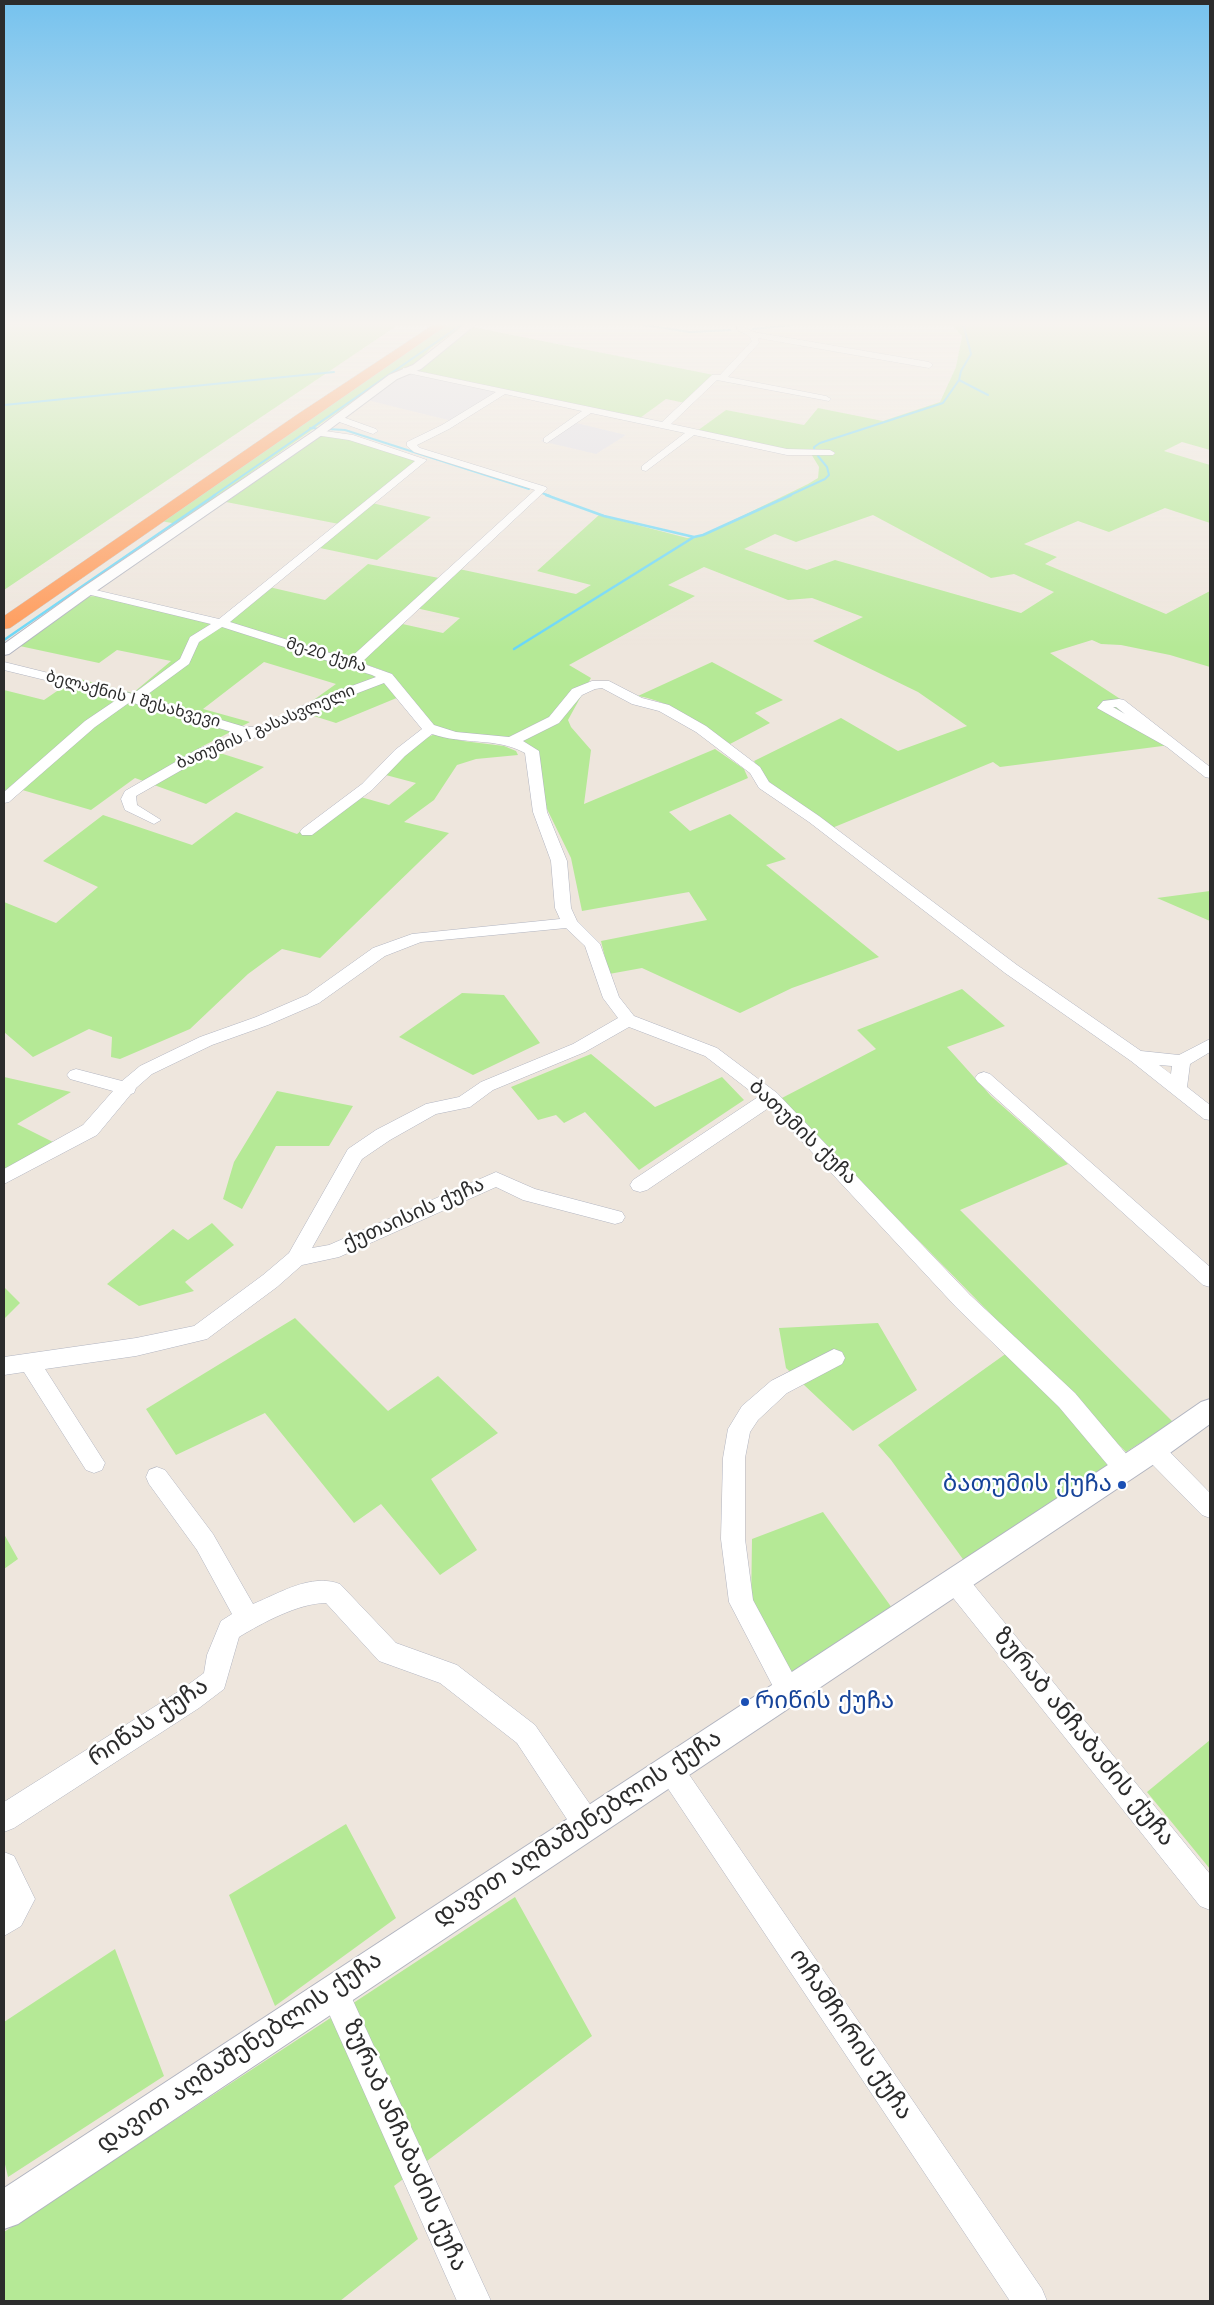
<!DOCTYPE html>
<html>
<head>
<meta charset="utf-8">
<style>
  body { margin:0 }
  #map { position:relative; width:1214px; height:2305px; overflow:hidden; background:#eee6dd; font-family:Jost,sans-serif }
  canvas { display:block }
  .frame { position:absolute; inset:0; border:5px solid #2c2c2c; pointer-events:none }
</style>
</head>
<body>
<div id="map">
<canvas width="1214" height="2305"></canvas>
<div class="frame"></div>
</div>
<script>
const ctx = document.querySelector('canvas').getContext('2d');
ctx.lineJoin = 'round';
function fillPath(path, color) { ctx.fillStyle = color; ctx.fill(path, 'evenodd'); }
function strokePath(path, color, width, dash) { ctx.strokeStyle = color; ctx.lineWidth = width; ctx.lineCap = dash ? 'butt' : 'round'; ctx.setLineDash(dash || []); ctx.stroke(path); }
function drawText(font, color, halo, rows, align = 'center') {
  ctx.font = font + ' Jost,"Noto Sans Georgian",sans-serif'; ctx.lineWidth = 5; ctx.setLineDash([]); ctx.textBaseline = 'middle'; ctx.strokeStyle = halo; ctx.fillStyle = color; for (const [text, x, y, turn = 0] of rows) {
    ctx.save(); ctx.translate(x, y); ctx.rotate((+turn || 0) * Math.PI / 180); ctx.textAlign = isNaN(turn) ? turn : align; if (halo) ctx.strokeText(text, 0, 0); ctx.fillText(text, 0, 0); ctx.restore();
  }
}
fillPath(new Path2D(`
  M409,373L498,391L452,421L367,400L393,380Z
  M568,421L626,435L596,454L541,441Z`), '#e0dee6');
fillPath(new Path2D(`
  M4,325H398L4,590Z
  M445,325H465L431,348L417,363L389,376L178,524L160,521Z
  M952,325H1210V450L1182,442L1164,451L1210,465V523L1165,508L1109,532L1078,521L1024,544L1057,557L1045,564L1166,614L1210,591V667L1170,655L1121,645L1101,644L1092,640L1050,653L1131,706L1178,744L1000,767L993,762L832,828L770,785L754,761L841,718L898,751L967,726L918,692L813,641L863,617L812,598L788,600L704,567L668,585L695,596L569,665L591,678L568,720L571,727L591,750L584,804L715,749L744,769L748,778L669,812L690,831L730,814L786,859L766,865L879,957L792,988L740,1013L642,968L609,974L601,941L707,920L689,892L582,911L571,858L547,809L536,763L524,743L459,733L433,727L393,677L382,670L358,662L398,623L443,633L460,618L416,608L459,569L576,594L591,585L537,571L599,515L687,538L703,535L808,484L818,478L819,467L810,452L803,453L697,431L726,410L804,425L818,408L883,421L940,402L956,367L962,336ZM873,515L991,578L1014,574L1054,592L1021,613L835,560L807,570L744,549L775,534L796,542Z
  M472,327L714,375L685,403L666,399L640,418L412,370Z
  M321,435L345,437L414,458L417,462L339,524L226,502Z
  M372,503L431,517L377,560L320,548Z
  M368,564L439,578L352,660L226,623L269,587L325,600Z
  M96,596L224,626L340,662L384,679L399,697L336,723L298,711L336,684L264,662L203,709L250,722L201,747L264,767L206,804L135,778L91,810L12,787L4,794V690L44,700L76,678L133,693L171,661L117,650L99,663L15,645L82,597Z
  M712,662L783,700L755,713L770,723L730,744C702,725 673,702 638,696Z
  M435,734L463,741L504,746L516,751L518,755L476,759L457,765L434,800L404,822L449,833L320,958L282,949L248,974L190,1029L120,1059L111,1057L112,1037L89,1029L33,1057L4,1032V902L56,923L98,887L43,861L103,815L192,845L236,812L297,834L350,794L389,805L416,783L382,774L424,739Z
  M1210,891V921L1157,898Z
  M962,989L1005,1026L947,1047L991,1096L1068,1164L960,1210L1173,1422L1126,1452L780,1099L876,1049L857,1030Z
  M462,993L504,995L540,1043L473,1075L399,1037Z
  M591,1054L655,1107L722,1077L744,1100L639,1170L585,1112L564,1123L556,1115L538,1120L511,1087Z
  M4,1077L71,1092L17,1124L57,1144L4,1170Z
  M277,1091L353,1106L329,1146H276L242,1209L223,1199L234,1162Z
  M212,1223L234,1245L185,1282L194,1291L139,1306L107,1284L173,1229L188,1240Z
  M4,1287L20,1303L4,1319Z
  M295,1318L388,1411L438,1376L498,1433L431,1479L477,1550L440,1575L381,1504L354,1523L265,1413L176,1455L146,1409Z
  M878,1323L917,1390L853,1431L786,1368L779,1328Z
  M1011,1350L1113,1464L965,1562L891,1460L878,1445Z
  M823,1512L892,1608L791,1673L751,1611L752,1539Z
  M4,1534L18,1559L4,1569Z
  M1210,1740V1869L1147,1792Z
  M346,1824L396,1918L275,2006L229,1895Z
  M515,1897L592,2036L394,2186L418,2239L340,2301H4V2232Z
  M115,1949L164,2076L8,2177L4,2160V2022Z`), '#b5e996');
strokePath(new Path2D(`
  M644,325L690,332L730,330
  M961,325L964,327L971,354L961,371L959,380L988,395
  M753,329L792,325
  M4,405L334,372
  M310,428L345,430L529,489
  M815,453L814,447L820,443L943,403L959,380
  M542,493L550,496
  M213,496L461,325
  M788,496L825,479L829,475L827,467L818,456`), '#68d7f8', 2);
strokePath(new Path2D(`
  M694,537L703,535L791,495
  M4,640L215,495
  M514,649L694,537L604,516L546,495`), '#68d7f8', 2.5);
const minor = new Path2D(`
  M737,326H743L754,332L929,362L933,365L929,368L758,338L759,343L728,377L826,396L831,399L829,401L717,380L671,424L787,449L830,450L835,453L833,455H787L694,435L646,471L642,470V466L685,433L591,413L547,443L544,442V438L582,411L505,394L449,429L417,445L420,448L546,487L547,489L361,663L392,674L434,725L456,732L509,737L549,717L572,689L592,681H609L642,698L669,705L706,726L760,767L769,782L819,816L1017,965L1141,1051L1179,1055L1210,1039V1052L1190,1064L1187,1087L1210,1105V1120L1204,1119L1131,1061L1005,973L809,822L759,788L750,773L696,732L659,711L632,704L602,688L595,689L582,695L559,723L523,741L539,751L547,812L567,861L571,908L577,921L600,944L619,997L634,1016L717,1048L777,1093L970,1295L1075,1393L1133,1462L1136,1469L1133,1476L1125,1479L1117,1476L1059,1407L956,1307L770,1107L647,1190L640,1192L633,1190L630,1185L633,1180L758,1097L705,1056L629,1027L585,1052L493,1090L470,1107L436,1114L390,1140L362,1159L312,1248L329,1245L496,1172L535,1189L622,1212L625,1217L622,1222L615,1224L523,1200L496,1187L339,1257L302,1265L277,1287L207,1339L136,1356L45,1369L105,1463L102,1470L94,1473L86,1470L24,1372L4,1375V1357L136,1338L194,1326L263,1275L289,1253L348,1149L376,1130L426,1104L459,1097L481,1082L573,1044L618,1018L603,998L585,946L566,928L421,942L385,956L319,1003L268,1025L212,1045L152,1074L136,1088L134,1093L131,1094L97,1135L4,1184V1169L83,1125L113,1091L70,1079L67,1075L70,1071L76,1069L122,1081L140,1066L200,1037L256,1017L307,995L373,948L412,934L560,919L555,908L551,861L533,812L525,753C496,737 463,745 432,734L405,756L372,790L312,835H302L300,832L302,829L362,784L395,750L422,729L384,683L329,704L267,733L208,755L136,796L137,805L161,820L154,824L125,810L121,799L125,791L198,749L239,734L130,702L95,727L9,802L4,803V792L85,721L119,698L4,670V662L133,694L180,659L190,637L211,624L83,593L81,591L83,589L87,588L219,619L415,461L349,440L315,435L313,433L318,430L353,435L427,460L230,622L349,659L535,490L414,452L407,446V442L442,425L496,392L403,372V368L662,422L712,375H720L752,341L749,336L737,330ZM222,627L372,675L376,677L319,698L258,727H245L144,697L189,664L199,642ZM1159,1065L1172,1066L1171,1074Z
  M337,415L376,429L378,431L373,434L370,433L334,420V416Z
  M1119,699L1124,700L1210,767V778L1205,777L1167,747L1097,708L1103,701ZM1113,707H1116L1125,714Z
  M984,1072L990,1074L1210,1267V1287L1203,1285L978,1082L975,1078L978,1074Z
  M834,1349L842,1352L845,1358L842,1364L787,1393L758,1420L750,1432L745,1458V1539L753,1600L802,1691L798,1700L789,1704L780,1700L729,1602L721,1539L723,1458L728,1429L742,1406L771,1381Z
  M1153,1440L1161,1443L1210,1493V1518L1202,1515L1145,1457L1142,1450L1145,1443Z
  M157,1467L165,1470L213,1534L253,1604C280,1593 311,1573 340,1584L396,1643L457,1665L535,1725L596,1813L600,1823L596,1833L586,1837L576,1833L517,1743L440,1683L379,1661L326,1603C299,1603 262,1623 239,1637L224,1689L199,1708L14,1828L4,1832V1802L181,1690L204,1673L207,1655L221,1621L232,1614L197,1550L149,1484L146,1477L149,1470Z
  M955,1570L964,1573L1210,1874V1910L1200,1906L946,1589L943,1581L946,1573Z
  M670,1756L679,1760L1042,2289L1047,2301H1010L661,1778L657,1769L661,1760Z
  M4,1852L14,1856L35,1899L21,1926L4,1936Z
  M334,1976L344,1981L491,2301H457L319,1991L324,1981Z`);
const tertiary = new Path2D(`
  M464,325H475L421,369L397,379L322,435L92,594L9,654L4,655V644L82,588L314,431L389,375L413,365Z
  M1210,1399V1424L1163,1458L18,2224L4,2229V2188L1143,1442L1201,1402Z`);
const motorway = new Path2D(`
  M433,325H447L10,628L4,629V616L298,414Z`);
strokePath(minor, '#b1b4c0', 1);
strokePath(tertiary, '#b1b4c0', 2);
strokePath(motorway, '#c8c8c8', 1);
fillPath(minor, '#fff');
fillPath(tertiary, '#fff');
fillPath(motorway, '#ff9957');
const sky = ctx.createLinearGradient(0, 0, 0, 648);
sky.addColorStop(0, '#75c2ee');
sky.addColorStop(0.5, '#f7f4f0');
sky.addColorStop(1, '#f7f4f000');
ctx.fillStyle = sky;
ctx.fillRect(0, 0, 1214, 648);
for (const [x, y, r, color] of [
  [1122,1485,5,"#1a4fb4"],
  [745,1702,5,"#1a4fb4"]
]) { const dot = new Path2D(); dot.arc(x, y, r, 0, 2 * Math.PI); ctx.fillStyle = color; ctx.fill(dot); strokePath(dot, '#fff', 2); }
drawText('16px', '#2c2c2c', '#fff', [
  ["მე-20 ქუჩა",326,656,17],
  ["ბელაქნის I შესახვევი",133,700,15],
  ["ბათუმის I გასასვლელი",266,728,-23]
]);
drawText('20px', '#2c2c2c', '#fff', [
  ["ბათუმის ქუჩა",802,1133,44],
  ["ქუთაისის ქუჩა",414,1215,-24]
]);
drawText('24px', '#164399', '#fff', [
  ["ბათუმის ქუჩა",1112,1485],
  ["რიწის ქუჩა",755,1702,"left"]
], 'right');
drawText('24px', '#2c2c2c', '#fff', [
  ["რიწას ქუჩა",149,1723,-34],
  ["ზურაბ ანჩაბაძის ქუჩა",1083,1738,51],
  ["დავით აღმაშენებლის ქუჩა",578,1829,-33],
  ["ოჩამჩირის ქუჩა",850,2035,56],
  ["დავით აღმაშენებლის ქუჩა",240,2053,-34],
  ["ზურაბ ანჩაბაძის ქუჩა",404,2146,66]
]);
</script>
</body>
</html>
